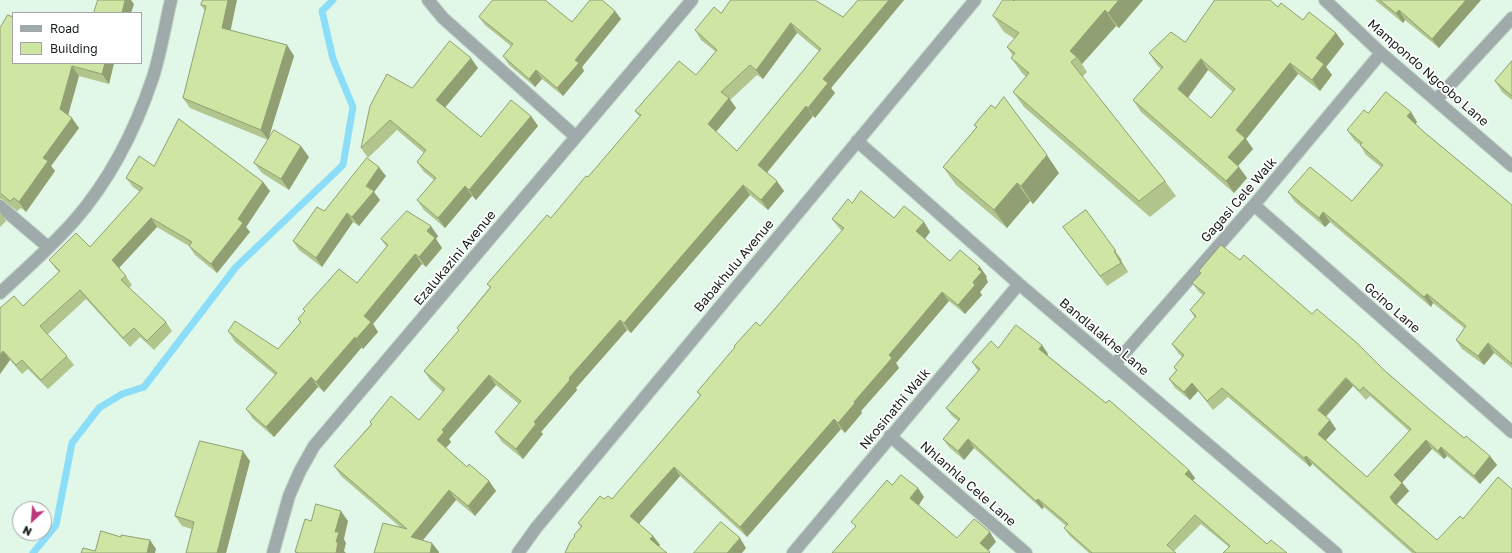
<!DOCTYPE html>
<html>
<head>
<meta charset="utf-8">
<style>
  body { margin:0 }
  #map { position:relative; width:1512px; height:553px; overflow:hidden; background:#e1f7e8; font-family:"Golos Text",sans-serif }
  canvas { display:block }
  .legend { position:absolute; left:12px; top:12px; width:130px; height:52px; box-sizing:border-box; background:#fff; border:1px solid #a2a5a3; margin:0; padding:5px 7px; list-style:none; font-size:12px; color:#161e19 }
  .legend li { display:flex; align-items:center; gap:8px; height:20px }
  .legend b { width:20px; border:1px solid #a2a5a3 }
  .north { position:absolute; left:12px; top:501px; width:40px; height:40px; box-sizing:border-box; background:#fff; border:1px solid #a2a5a3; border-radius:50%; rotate:206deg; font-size:11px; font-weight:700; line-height:16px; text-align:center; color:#161e19 }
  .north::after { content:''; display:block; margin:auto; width:14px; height:18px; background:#bc377b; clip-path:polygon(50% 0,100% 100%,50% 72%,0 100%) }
</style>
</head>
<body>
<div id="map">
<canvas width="1512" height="553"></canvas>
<ul class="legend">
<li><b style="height:5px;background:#9fabaa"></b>Road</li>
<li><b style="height:11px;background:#cfe5a4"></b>Building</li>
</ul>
<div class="north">N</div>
</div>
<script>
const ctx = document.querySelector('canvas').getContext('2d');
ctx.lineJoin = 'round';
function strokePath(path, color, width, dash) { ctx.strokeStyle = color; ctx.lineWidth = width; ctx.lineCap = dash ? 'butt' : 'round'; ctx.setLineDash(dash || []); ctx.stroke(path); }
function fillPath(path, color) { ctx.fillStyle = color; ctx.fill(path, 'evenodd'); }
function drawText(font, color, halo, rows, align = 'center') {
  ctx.font = font + ' "Golos Text",sans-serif'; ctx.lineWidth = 3.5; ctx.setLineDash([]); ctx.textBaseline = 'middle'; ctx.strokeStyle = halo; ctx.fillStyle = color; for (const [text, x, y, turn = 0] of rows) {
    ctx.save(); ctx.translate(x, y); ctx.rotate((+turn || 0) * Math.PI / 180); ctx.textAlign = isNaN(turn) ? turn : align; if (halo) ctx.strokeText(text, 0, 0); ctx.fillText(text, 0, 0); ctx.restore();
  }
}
strokePath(new Path2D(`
  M33,553L56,525L72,443L99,408L122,394L144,387L236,267L343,165L353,107L333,59L322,11L333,0`), '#8cdef8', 7);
const service = new Path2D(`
  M0,206L48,247`);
const minor = new Path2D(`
  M428,0L443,18L576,137
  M1325,0L1381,53L1512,166
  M1437,99L1512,18
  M857,141L1019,284L1336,553
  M1254,205L1512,432
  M0,293C25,270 51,247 74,221C110,180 136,128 153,77C161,52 165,25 171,0
  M1115,364L1254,205L1381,53
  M890,436L1026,553
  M273,553L289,496L300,471L314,446L692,0
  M518,553L536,528L975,0
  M793,553L1019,284`);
strokePath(service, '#c1d4c7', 14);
strokePath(minor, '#c1d4c7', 14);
strokePath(service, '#9fabaa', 12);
strokePath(minor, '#9fabaa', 12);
fillPath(new Path2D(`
  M203,0L231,31L287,45L294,56L268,140L190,108L183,98L205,11L201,5Z
  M858,0H904L831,88L835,93L815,118L813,116L767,172L784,191L768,210L750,195L631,333L627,330L576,388L577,390L541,432L543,434L523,459L502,442L495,432L519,404L496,385L449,439L451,442L446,448L467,467L489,481L496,491L475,516L456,500L423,540L439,552L400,527L341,476L334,466L371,424L370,422L419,420L443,392L431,381L424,371L459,330L457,328L490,287L487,284L551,218L588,177L640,117L635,111L696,75L716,52L701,40L695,30L721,13L843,17ZM797,33L819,51L737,151L716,132L736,108L730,100L757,75L763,79Z
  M1143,0L1119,28L1116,26L1082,64L1087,72L1082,77L1165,181L1176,196L1150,217L1024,107L1013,92L1026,77L1022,73L1011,58L1013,56L1007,47L1015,39L1004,32L993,16L1014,1Z
  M1375,0H1481L1439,48L1405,20L1403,23Z
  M615,11L621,19L582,67L584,71L563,96L542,79L535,87L509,65L503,56L511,46L485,25L479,17L572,22Z
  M1303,20L1336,33L1344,44L1326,67L1332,75L1320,91L1298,74L1246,139L1253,149L1238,166L1247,178L1234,193L1141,112L1133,100L1161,69L1157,65L1149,53L1185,42ZM1208,70L1233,92L1211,118L1188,98Z
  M0,28L13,63H114L109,84L79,76L68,115L79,128L51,166L55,171L26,212L21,208L17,211L2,199H0Z
  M1512,61V100L1502,92L1495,81Z
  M478,68L445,107L481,137L531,116L538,126L476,200L472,196L445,228L424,210L417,200L434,180L424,172L417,162L424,153L397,130L368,158L361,148L412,88Z
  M1411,112L1417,122L1415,124L1424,132L1512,205V368L1494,353L1484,365L1462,349L1456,340L1464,328L1433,303L1431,307L1330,222L1325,227L1295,202L1288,192L1352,201L1381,167L1366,155L1360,145L1354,140L1347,130L1368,113Z
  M974,125L1059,173L1033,204L1030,201L1007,228L956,185L943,167L976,128Z
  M309,157L289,190L262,173L254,163Z
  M154,166L263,182L270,191L246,227L250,232L217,273L195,255L189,246L157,227L119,268L126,276L132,285L129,288L166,322L172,331L154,350L140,337L130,347L86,299L47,335L67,356L74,365L48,389L28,369L22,374L10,360L0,374V308L23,306L59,272L56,269L49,260L90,247L140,192L133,187L126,178Z
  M386,176L374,192L380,200L359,226L353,222L322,267L299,250L293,241L324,211Z
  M852,203L894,218L924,222L930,232L925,239L950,261L980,267L987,277L986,278L988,282L980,292L982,295L965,314L949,301L896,363L899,368L861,411L862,413L845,433L841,429L747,537L680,476L639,524L653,536L660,545L575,537L574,535L581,527L578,523L604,499H612L700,396L697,392L760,326L842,231L839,228L832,219Z
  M1086,210L1122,260L1121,261L1128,272L1107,286L1063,227Z
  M0,212L6,221L0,227Z
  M438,236L436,239L442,248L426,267L422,264L373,324L378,332L363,349L362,347L324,392L318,387L274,437L253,419L246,409L275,375L235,342L228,331L278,349L300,323L298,319L305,311L303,309L357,283L387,247L381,239Z
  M1240,260L1312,314L1384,370L1429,409L1497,465L1480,484L1447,456L1444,459L1432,449L1402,482L1409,491L1397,504L1437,540L1463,519L1512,553H1412L1312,464L1310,467L1228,397L1213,410L1198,391L1190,400L1175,388L1169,379L1176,371L1174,367L1182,357L1178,353L1172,344L1195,318L1190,310L1203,295L1199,292L1192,283L1200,274L1199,271ZM1353,386L1366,400L1370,396L1409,431L1367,477L1326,440L1336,429L1326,417Z
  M1042,345L1048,354L1047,355L1106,403L1189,470L1195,478L1193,481L1267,544L1287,553L1229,547L1201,524L1174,551L1176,553H1089L1070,536L1064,528L1066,526L1044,507L1042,509L974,448L964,460L949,447L943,439L958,421L952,416L946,408L978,371L972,362L998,348Z
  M250,461L226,553H186L192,529L182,526L175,516Z`), '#b2c58d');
fillPath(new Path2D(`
  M125,0H131L134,4L131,13H122Z
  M228,0H237L229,38L222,28Z
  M889,0H904L831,88L835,93L815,118L808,108L823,79Z
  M1119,0H1143L1119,28L1108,13Z
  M1466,0H1481L1439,48L1432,39Z
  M1105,10L1116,26L1082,64L1077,57L1070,51Z
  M1399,10L1405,20L1403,23L1396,13Z
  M615,11L621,19L582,67L584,71L563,96L557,88L575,60Z
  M791,23L797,33L763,79L756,70Z
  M1336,33L1344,44L1326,67L1332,75L1320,91L1312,80L1316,58Z
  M287,45L294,56L268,140L261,130Z
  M471,58L478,68L443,110L436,100Z
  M1201,59L1208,70L1186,100L1178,89Z
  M105,63H114L109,84L102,74Z
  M1290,63L1298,74L1246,139L1253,149L1236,168L1228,157L1236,130Z
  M72,66L79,76L67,119L60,109Z
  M536,70L542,79L535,87L529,79Z
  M729,98L736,108L714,134L708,124Z
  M806,106L813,116L765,175L758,165Z
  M1411,112L1417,122L1414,126L1407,116Z
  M531,116L538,126L476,200L469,190Z
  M72,118L79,128L51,166L55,171L26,212L19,202L43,158Z
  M301,146L309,157L289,190L281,179Z
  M1047,155L1059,173L1033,204L1021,186Z
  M379,167L386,176L374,192L380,200L359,226L352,217L366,186Z
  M1239,167L1247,178L1234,193L1226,181Z
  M777,181L784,191L768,210L761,200Z
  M263,182L270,191L246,227L250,232L217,273L211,264L238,219Z
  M1017,183L1030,201L1007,228L994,210Z
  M743,185L750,195L631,333L624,323Z
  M465,186L472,196L445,228L438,218Z
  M1323,212L1330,222L1325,227L1319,218Z
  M347,213L353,222L322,267L316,258Z
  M151,218L157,227L118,269L112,260Z
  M924,222L930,232L923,241L916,231Z
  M431,226L438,236L436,239L442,248L426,267L419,257L427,231Z
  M1114,251L1121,261L1128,272L1121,263Z
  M415,254L422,264L373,324L378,332L363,349L356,339L364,316Z
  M980,267L987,277L986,278L988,282L980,292L982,295L965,314L958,305L973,282L978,269Z
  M942,292L949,301L896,363L899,368L861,411L862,413L845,433L838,423L889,355Z
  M1427,294L1433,303L1431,307L1424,297Z
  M620,320L627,330L576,388L577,390L541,432L543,434L523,459L516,449L534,422L569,378Z
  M355,337L362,347L324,392L316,382Z
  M1488,343L1494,353L1484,365L1478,356Z
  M1042,345L1048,354L1045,357L1039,349Z
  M3,351L10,360L0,374V355Z
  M489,375L496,385L449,439L451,442L444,450L437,440L442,430Z
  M311,377L318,387L274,437L266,427Z
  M1346,378L1353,386L1324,418L1318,410Z
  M1192,383L1198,391L1190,400L1184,392Z
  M834,419L841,429L747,537L740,527Z
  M1330,420L1336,429L1324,442L1318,434Z
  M968,439L974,448L964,460L958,451Z
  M1426,440L1432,449L1401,484L1394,475Z
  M1441,447L1447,456L1444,459L1438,451Z
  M243,451L250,461L226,553H217Z
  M1306,456L1312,464L1310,467L1304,458Z
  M1490,456L1497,465L1480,484L1474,476Z
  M674,467L680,476L637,526L630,516Z
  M1189,470L1195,478L1191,483L1185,474Z
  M489,481L496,491L475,516L468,506Z
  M1402,483L1409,491L1396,505L1390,497Z
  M918,488L924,497L917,508L910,498Z
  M449,490L456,500L418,546L411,537Z
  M1038,499L1044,507L1042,509L1036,501Z
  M341,511L348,521L344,539L346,543L344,551L346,553H336L335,532Z
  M990,532L996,542L986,553L980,543Z
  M653,536L660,545L657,549L650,539Z
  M740,538L746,548L742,553H727Z
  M150,540L156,549L155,553H147Z
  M432,543L439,552V553H430Z`), '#91a073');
const building = new Path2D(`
  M98,0H125L122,13H94Z
  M203,0H228L222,28L287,45L261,130L183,98L206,6L201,5Z
  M493,0H545L572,22L590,0H602L615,11L575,60L579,63L557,88L536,70L529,79L503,56L513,44L479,17Z
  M731,0H815L843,17L858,0H889L823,79L828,83L808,108L806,106L758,165L777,181L761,200L743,185L624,323L620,320L569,378L570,380L534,422L536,424L516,449L495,432L521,401L489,375L442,430L444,432L437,440L467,467L469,464L489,481L468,506L449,490L411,537L432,543L430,553H374L383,523L407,529L334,466L372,424L370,422L391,396L419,420L445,389L424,371L459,330L457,328L491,287L487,284L547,215L551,218L586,176L588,177L641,115L635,111L679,61L696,75L717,50L695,30L714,7L721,13ZM791,23L821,49L737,151L708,124L729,98L721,92L750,65L756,70Z
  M1003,0H1013L1014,1L1015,0H1119L1108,13L1105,10L1070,51L1077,57L1071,62L1165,181L1139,201L1013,92L1029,73L1011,58L1015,53L1007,47L1019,33L993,16Z
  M1215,0H1270L1278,7L1281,3L1303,20L1309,12L1336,33L1316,58L1324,64L1312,80L1290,63L1236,130L1245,138L1228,157L1239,167L1226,181L1133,100L1163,67L1149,53L1171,32L1185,42ZM1201,59L1235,89L1211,118L1178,89Z
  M1380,0H1466L1432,39L1399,10L1396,13Z
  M8,15L13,17V63H105L102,74L72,66L60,109L72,118L43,158L48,161L19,202L14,198L10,201L0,193V28Z
  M450,41L471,58L436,100L481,137L511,100L531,116L469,190L465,186L438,218L417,200L436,178L417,162L426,150L390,120L361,148L370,106L387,74L412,88Z
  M1512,61V96L1495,81Z
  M1386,92L1411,112L1407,116L1424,132L1512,205V364L1488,343L1478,356L1456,340L1466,326L1427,294L1424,297L1323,212L1319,218L1288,192L1310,167L1352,201L1383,165L1360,145L1362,143L1347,130L1364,110L1368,113Z
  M1004,97L1047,155L1021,186L1017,183L994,210L943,167L977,127L974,125L991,105L995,108Z
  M179,119L263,182L238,219L243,223L211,264L189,246L192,242L151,218L112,260L126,276L121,280L166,322L147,341L134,328L123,338L80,290L40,326L67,356L41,380L22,360L16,365L3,351L0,355V308L14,296L23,306L60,271L49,260L76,233L90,247L143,188L126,178L139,156L154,166Z
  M274,130L301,146L281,179L254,163Z
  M367,158L379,167L366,186L374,191L352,217L347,213L316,258L293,241L317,207L324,211Z
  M861,191L894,218L904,206L924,222L916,231L950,261L960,250L980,267L978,269L982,272L973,282L975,285L958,305L942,292L889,355L892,358L854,402L855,403L838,423L834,419L740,527L674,467L630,516L653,536L650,539L667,553H565L570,542L575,536L574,535L582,526L578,523L600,496L604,499L608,496L612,499L701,395L697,392L735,347L734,346L756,322L760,326L844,228L832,219L848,199L852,203Z
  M1086,210L1116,251H1114L1121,263L1100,276L1063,227Z
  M407,211L431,226L427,231L435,238L419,257L415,254L364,316L371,322L356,339L355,337L316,382L311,377L266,427L246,409L277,373L228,331L235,321L278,349L301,322L298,319L305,311L303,309L339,269L357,283L388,245L381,239Z
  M1221,245L1240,260L1244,255L1312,314L1317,309L1357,343L1384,370L1429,409L1464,438L1466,436L1490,456L1474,476L1441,447L1438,451L1426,440L1394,475L1402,483L1390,497L1393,502L1437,540L1460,516L1463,519L1498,477L1512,489V553H1416L1306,456L1304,458L1222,388L1207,401L1192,383L1184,392L1169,379L1177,370L1174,367L1184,355L1172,344L1196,316L1190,310L1205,293L1192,283L1201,273L1199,271ZM1346,378L1360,391L1363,387L1411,429L1367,477L1318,434L1330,420L1318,410Z
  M1016,325L1042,345L1039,349L1106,403L1109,400L1189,470L1185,474L1267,544L1271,540L1287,553H1223L1230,546L1195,515L1167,545L1176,553H1092L1064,528L1068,524L1038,499L1036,501L968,439L958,451L943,439L960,419L946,408L980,369L972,362L991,341L998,348Z
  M200,441L243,451L217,553H186L194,522L175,516Z
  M901,475L918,488L910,498L957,538L974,519L990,532L980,543L990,552L989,553H832L856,526L851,522L887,480L892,485Z
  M316,504L341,511L335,532H339L336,542H338L336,553H299L295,552L305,519L311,521Z
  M721,522L740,538L727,553H694Z
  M101,531L121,537V535L150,540L147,553H81L83,548L95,551Z`);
fillPath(building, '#cfe5a4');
strokePath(building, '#91a073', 1);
drawText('13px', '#161e19', '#fff', [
  ["Mampondo Ngcobo Lane",1428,73,41],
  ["Gagasi Cele Walk",1239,200,-49],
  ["Ezalukazini Avenue",455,258,-50],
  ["Babakhulu Avenue",734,266,-50],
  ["Gcino Lane",1392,308,41],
  ["Bandlalakhe Lane",1104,337,40],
  ["Nkosinathi Walk",895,409,-50],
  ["Nhlanhla Cele Lane",968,484,41]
]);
</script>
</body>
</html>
